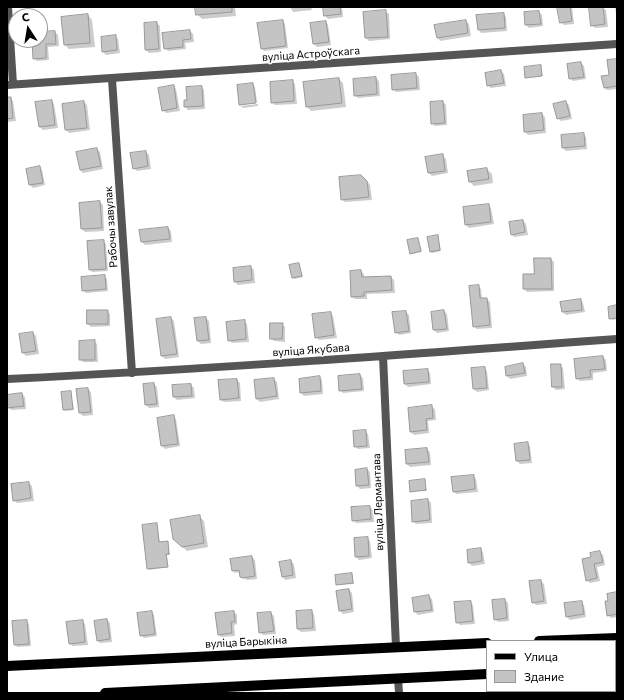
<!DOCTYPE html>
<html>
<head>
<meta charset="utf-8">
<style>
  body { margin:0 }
  #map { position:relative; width:624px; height:700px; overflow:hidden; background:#fff; font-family:Commissioner,sans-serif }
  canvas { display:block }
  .frame { position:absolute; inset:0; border:8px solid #000; pointer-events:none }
  .legend { position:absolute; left:486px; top:640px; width:130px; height:52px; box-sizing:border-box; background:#fff; border:1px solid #999; margin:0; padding:5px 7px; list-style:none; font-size:12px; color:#000 }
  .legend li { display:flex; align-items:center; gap:8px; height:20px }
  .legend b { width:20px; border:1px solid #999 }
  .north { position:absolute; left:8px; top:8px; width:40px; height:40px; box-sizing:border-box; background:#fff; border:1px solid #999; border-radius:50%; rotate:348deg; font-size:11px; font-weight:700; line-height:16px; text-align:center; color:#000 }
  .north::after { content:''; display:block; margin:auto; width:14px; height:18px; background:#000; clip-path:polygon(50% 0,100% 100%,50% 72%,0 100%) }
</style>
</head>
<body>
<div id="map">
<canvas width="624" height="700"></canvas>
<div class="frame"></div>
<ul class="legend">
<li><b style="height:5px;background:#000"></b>Улица</li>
<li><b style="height:11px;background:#c4c4c4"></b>Здание</li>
</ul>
<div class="north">С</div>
</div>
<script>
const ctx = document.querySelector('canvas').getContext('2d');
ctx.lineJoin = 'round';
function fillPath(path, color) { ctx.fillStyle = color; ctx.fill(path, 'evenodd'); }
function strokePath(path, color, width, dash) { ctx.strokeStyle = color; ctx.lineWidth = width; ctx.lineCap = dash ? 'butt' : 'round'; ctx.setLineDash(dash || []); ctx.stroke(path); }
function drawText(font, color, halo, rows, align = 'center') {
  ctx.font = font + ' Commissioner,sans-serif'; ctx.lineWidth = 3; ctx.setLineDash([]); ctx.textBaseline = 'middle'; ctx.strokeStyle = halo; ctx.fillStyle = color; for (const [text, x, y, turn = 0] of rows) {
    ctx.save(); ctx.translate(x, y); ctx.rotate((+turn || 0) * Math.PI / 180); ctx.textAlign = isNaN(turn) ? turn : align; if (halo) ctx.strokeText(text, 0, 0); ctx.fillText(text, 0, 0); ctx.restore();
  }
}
fillPath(new Path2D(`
  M196,7H235L236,16L202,19L197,14Z
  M290,7H311L312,10L293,12Z
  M324,7H342L343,17L328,19L325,16Z
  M558,7H572L574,24L564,25L561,22Z
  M600,7L606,10L608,27L595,28L592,25Z
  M615,7H617V20Z
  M386,12L389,14L390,39L369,41L366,38Z
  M539,12L542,15L543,26L529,28L526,25Z
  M503,14L506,17L507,31L481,33L479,30Z
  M88,15L92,20L95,47L69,49L65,45Z
  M282,21L285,24L288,48L264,51L262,48Z
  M466,21L469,24L471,36L440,41L438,38Z
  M326,22L328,25L331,45L317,47L314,44Z
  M157,23L160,26L161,52L149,53L146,50Z
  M190,31L193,34L194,42L185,43L186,49L168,51L165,48Z
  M55,32L58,35L59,46L48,47L49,60L37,61L34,58L33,40H40V33Z
  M115,36L118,39L120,53L106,55L103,52Z
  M617,60V89L607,90L604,87Z
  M581,63L584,66L586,79L573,81L570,78Z
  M540,66L543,76L526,77Z
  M501,71L504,74L506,86L491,88L488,85Z
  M416,74L419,77L420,90L396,92L393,89Z
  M376,78L379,81L380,96L358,98L355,95Z
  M339,79L343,83L346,107L311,111L307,107Z
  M292,81L295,84L297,104L275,105L272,102Z
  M252,84L255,87L257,102L241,104V106L240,105Z
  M173,86L176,89L180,111L166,113L163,110Z
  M201,87L204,90L205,109L188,110L185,107L188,101Z
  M7,98H10L13,101L16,121L7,122Z
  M51,101L54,104L58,128L43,130L40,127L36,103Z
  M84,102L87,105L90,130L69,133L66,130L63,105Z
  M443,102L446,105L447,125L435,126L432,123Z
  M566,102L569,105L572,119L561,121L558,118Z
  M258,104V106L243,108L241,106Z
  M542,114L545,117L546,133L528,135L525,132Z
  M583,134L586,137L587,149L566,151L563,148Z
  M97,149L100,152L103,169L83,173L80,170Z
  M146,152L149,155L151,169L137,171L134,168Z
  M443,156L446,159L448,173L432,176L429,173Z
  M39,167L42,170L45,185L33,188L30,185Z
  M487,169L492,174L493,183L474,186L469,181Z
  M367,181L370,185L372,200L345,202L342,199Z
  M7,190L8,213H7Z
  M100,202L103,205L104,231L85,232L82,229Z
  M489,205L491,208L494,224L469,228L466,225Z
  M523,221L526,224L528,235L514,237L511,234Z
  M168,228L171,231L172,242L145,245L142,242L140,231Z
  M438,236L441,251L432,253L431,252Z
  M418,239L422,252L412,254L411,253Z
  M103,241L106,244L108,271L92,272L90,269Z
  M551,259L554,262V291L527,292L524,289Z
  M299,264L303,277L294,279L290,266Z
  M251,267L254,270L255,283L238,285L235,282Z
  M361,271L364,274V278L391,277L394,280L395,293L367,294V299H355L352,297Z
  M104,276L107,279L108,291L86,293L83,290Z
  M478,286L481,289L482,299H487L490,302L492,328L477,329L474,326Z
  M581,300L583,303L585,312L566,315L563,312Z
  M617,306V319L612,320L609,308Z
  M107,311L110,314V326L91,327L88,324Z
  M444,311L447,314L449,331L437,333L434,330Z
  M406,312L409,315L411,333L399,335L396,332L394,313Z
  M330,313L333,316L337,338L319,340L316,337Z
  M171,318L174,321L179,357L165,359L162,356Z
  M206,318L209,321L211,343L201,344L198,341Z
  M244,321L247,324L249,342L232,343L229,340Z
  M282,324L285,327V342L274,341L271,338Z
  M33,333L36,336L39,354L26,356L23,353Z
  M94,341L97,344L98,362H83L80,359Z
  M603,357L606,360L607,371L593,373V380L580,381L577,378Z
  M523,364L526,367L527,376L510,379L507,376Z
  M560,365L563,368L565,389L556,390L553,387Z
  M484,368L487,371L489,390L477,392L474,389Z
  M427,370L430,373L431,384L408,387L405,384Z
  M360,375L363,378L364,391L343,393L340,390Z
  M319,377L322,380L323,394L304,396L301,393Z
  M274,379L277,382L279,399L260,402L257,399Z
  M237,380L240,383L241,401L224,402L221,400Z
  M154,384L157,387L159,407L149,408L146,405L144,385Z
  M191,385L194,388L195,398L177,400L174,397L173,386Z
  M88,389L91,392L93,415L83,416L80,413Z
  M70,392L74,410L65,411L64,409Z
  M22,394L25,397L26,409L11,410L8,407Z
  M432,407L435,409L436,420L428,421L429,433L414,435L411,432Z
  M173,416L176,419L180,446L165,449L162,446Z
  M365,431L368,434L370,448L358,449L355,446Z
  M527,443L530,446L532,463L520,464L517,461Z
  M427,449L430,452L431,465L410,467L407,464L406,451Z
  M367,469L370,472L371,488L360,489L357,486Z
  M473,476L476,479L478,492L456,494L454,491Z
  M424,480L427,491H411Z
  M29,483L32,486L34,501L17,503L14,500Z
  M428,500L431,503L432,523L416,524L413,521Z
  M370,507L373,510L374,522L356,523L353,520Z
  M199,516L204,521L208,547L187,551L178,543Z
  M157,524L160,543L168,544L170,555H167L168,567L149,570Z
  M367,538L370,541L372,558L359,560L356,557Z
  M480,549L483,552L485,564L472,566L469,563Z
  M600,553L603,555L605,565L597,567L600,581L590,583L587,580L592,558Z
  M252,557L255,560L257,579L247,580L241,576L240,572L235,573L233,570Z
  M291,561L294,564L296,578L285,580L283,577Z
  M352,574L354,584L337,585Z
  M541,581L544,584L547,604L536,605L533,602Z
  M349,590L352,593L354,612L343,614L340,611L337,591Z
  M617,593V617L611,618L608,615L609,602Z
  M429,596L432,599L434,612L418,615L415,612L413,598Z
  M505,600L508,603L509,621L498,622L495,619Z
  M470,602L473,605L475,624L460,625L457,622Z
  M581,602L584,605L586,617L570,620L567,617Z
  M311,611L314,614L316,631L301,632L298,629Z
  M151,612L154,615L157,636L144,638L141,635Z
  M234,612L237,615V624L234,625L235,636L221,637L218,634Z
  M271,613L274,616L276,634L263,635L260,632Z
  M107,620L110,623L112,642L100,643L97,640Z
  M26,621L29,624L31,646L18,647L15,645Z
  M82,621L85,624L88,645L73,646L70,644Z`), '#0003');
const building = new Path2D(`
  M195,7H232V12L196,15Z
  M323,7H340L341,14L324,16Z
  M557,7H570L572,21L560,23Z
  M589,7H603L605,24L591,26Z
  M386,10L388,37L365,38L363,12Z
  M539,11L541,24L525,25L524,12Z
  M504,13L505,28L478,30L476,15Z
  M88,14L90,43L64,45L61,17Z
  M283,20L286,46L261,49L257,23Z
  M466,20L468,33L437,38L434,25Z
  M326,21L329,42L313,44L310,23Z
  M157,22L159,49L145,50L144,23Z
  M190,30L191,39L183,40V47L164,49L162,33Z
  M55,31L56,44H46V58L33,59L32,40H40V32Z
  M116,35L117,50L102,52L101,37Z
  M617,59V86L604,88L601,76L609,75L607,60Z
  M581,62L584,77L569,79L567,64Z
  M541,65L542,76L525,78L524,67Z
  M501,70L504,83L487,86L485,73Z
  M416,73L417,88L392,90L391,75Z
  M376,77L377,94L354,96L353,79Z
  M339,78L342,103L306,107L303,82Z
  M293,80L294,101L271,103L270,82Z
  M253,83L256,103L239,105L237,85Z
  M174,85L177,108L162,111L158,88Z
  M202,86L203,106L184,107V100H187L186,87Z
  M7,97H11L13,118L7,119Z
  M52,100L55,125L39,127L35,102Z
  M84,101L87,128L65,130L62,104Z
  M443,101L445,123L431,124L430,102Z
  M566,101L570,116L557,119L553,104Z
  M542,113L544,130L524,132L523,115Z
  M584,133L585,146L562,148L561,135Z
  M97,148L101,166L80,170L76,152Z
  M146,151L148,166L133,169L130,153Z
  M443,154L445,171L428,173L425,157Z
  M40,166L43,183L29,185L26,169Z
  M487,168L489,179L469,182L467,171Z
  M361,175L367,181L369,197L341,200L339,177Z
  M100,201L102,228L81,229L79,203Z
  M489,204L491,222L465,225L463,207Z
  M523,220L525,232L511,235L509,222Z
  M168,227L170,239L141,242L139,230Z
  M438,235L440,250L430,252L427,237Z
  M418,238L421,251L410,254L407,240Z
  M104,240L106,269L89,270L87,241Z
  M534,258H551L552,289H523V274H534Z
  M299,263L302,276L292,278L289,265Z
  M251,266L252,280L234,282L233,268Z
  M361,270L362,277L391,276L392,290L364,292V296L351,297L350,271Z
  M105,275L106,289L82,291L81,277Z
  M479,285L480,298H487L490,325L473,327L469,286Z
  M581,299L582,310L562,312L560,302Z
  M617,305V318L609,319L608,307Z
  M87,310H108V324H87Z
  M444,310L447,329L433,330L431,312Z
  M406,311L409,331L395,333L392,312Z
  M331,312L334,335L315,338L312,314Z
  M171,317L177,354L161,356L156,319Z
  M206,317L209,340L197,341L194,318Z
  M245,320L246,339L228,341L226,322Z
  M270,323H283L282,339H270Z
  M33,332L36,351L22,353L19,334Z
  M95,340V360H79V341Z
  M603,356L605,369L590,370L591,377L576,379L574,359Z
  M523,363L525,373L506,376L505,367Z
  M551,364H561L562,387H552Z
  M485,367L487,388L473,389L471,368Z
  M428,369L429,382L404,384L403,371Z
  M360,374L362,389L339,391L338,376Z
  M320,376L321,391L300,393L299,379Z
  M274,378L277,396L256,399L254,380Z
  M237,379L239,398L220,400L218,380Z
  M154,383L157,404L145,405L143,384Z
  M191,384L192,396L173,397L172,385Z
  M88,388L91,412L79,413L76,389Z
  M71,391L73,409L63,410L61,392Z
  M22,393L24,406L7,408V395Z
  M432,405L433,418L426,419L427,430L410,432L408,408Z
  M174,415L178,444L161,446L157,418Z
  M366,430L367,446L354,447L353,431Z
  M528,442L530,460L516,461L514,444Z
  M427,448L429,462L406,464L405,450Z
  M367,468L369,485L356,486L355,470Z
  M474,475L475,489L453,492L451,477Z
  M425,479L426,490L410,492L409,481Z
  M29,482L31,498L13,501L11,484Z
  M428,499L430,520L412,522L411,501Z
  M370,506L371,519L352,521L351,507Z
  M200,515L204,543L182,547L173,539L170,520Z
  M157,523L159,542L168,541L169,554H166L168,567L147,569L142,525Z
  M368,537L369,556L355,557L354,538Z
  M481,548L482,561L468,563L467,550Z
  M600,551L603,562L594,564L597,578L586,581L582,559L591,557L590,553Z
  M252,556L255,576L243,578L240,577L239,570L232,571L230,559Z
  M291,560L293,575L282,577L279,562Z
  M352,573L353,583L336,585L335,575Z
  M541,580L544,601L532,603L529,581Z
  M349,589L352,609L339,611L336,591Z
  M617,592V614L607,616L605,601H608L607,594Z
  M429,595L432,610L414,612L412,598Z
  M505,599L507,618L494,620L492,600Z
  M471,601L473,621L456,623L454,602Z
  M582,601L584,614L566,617L564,603Z
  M312,610L313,628L297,629L296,611Z
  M152,611L155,634L140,636L137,613Z
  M234,611L235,622H231L232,633L218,635L215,613Z
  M271,612L274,631L259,633L257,613Z
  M107,619L110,639L97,641L94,621Z
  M27,620L29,644L14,645L12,621Z
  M83,620L85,642L69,644L66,622Z`);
fillPath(building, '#c4c4c4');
strokePath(building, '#999', 1);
strokePath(new Path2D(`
  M8,7L13,84
  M112,79L132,373
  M7,85L617,44
  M383,356L396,647
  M7,379C211,369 414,354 617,339
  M398,678L399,693`), '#555', 8);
strokePath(new Path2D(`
  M539,641L617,638
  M7,666L487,643
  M615,668H617
  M105,693L487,674`), '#000', 10);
drawText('11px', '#000', '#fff', [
  ["вуліца Астроўскага",311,54,-4],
  ["Рабочы завулак",111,227,-94],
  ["вуліца Якубава",311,350,-4],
  ["вуліца Лермантава",378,502,-92],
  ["вуліца Барыкіна",246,642,-3]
]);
</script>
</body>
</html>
